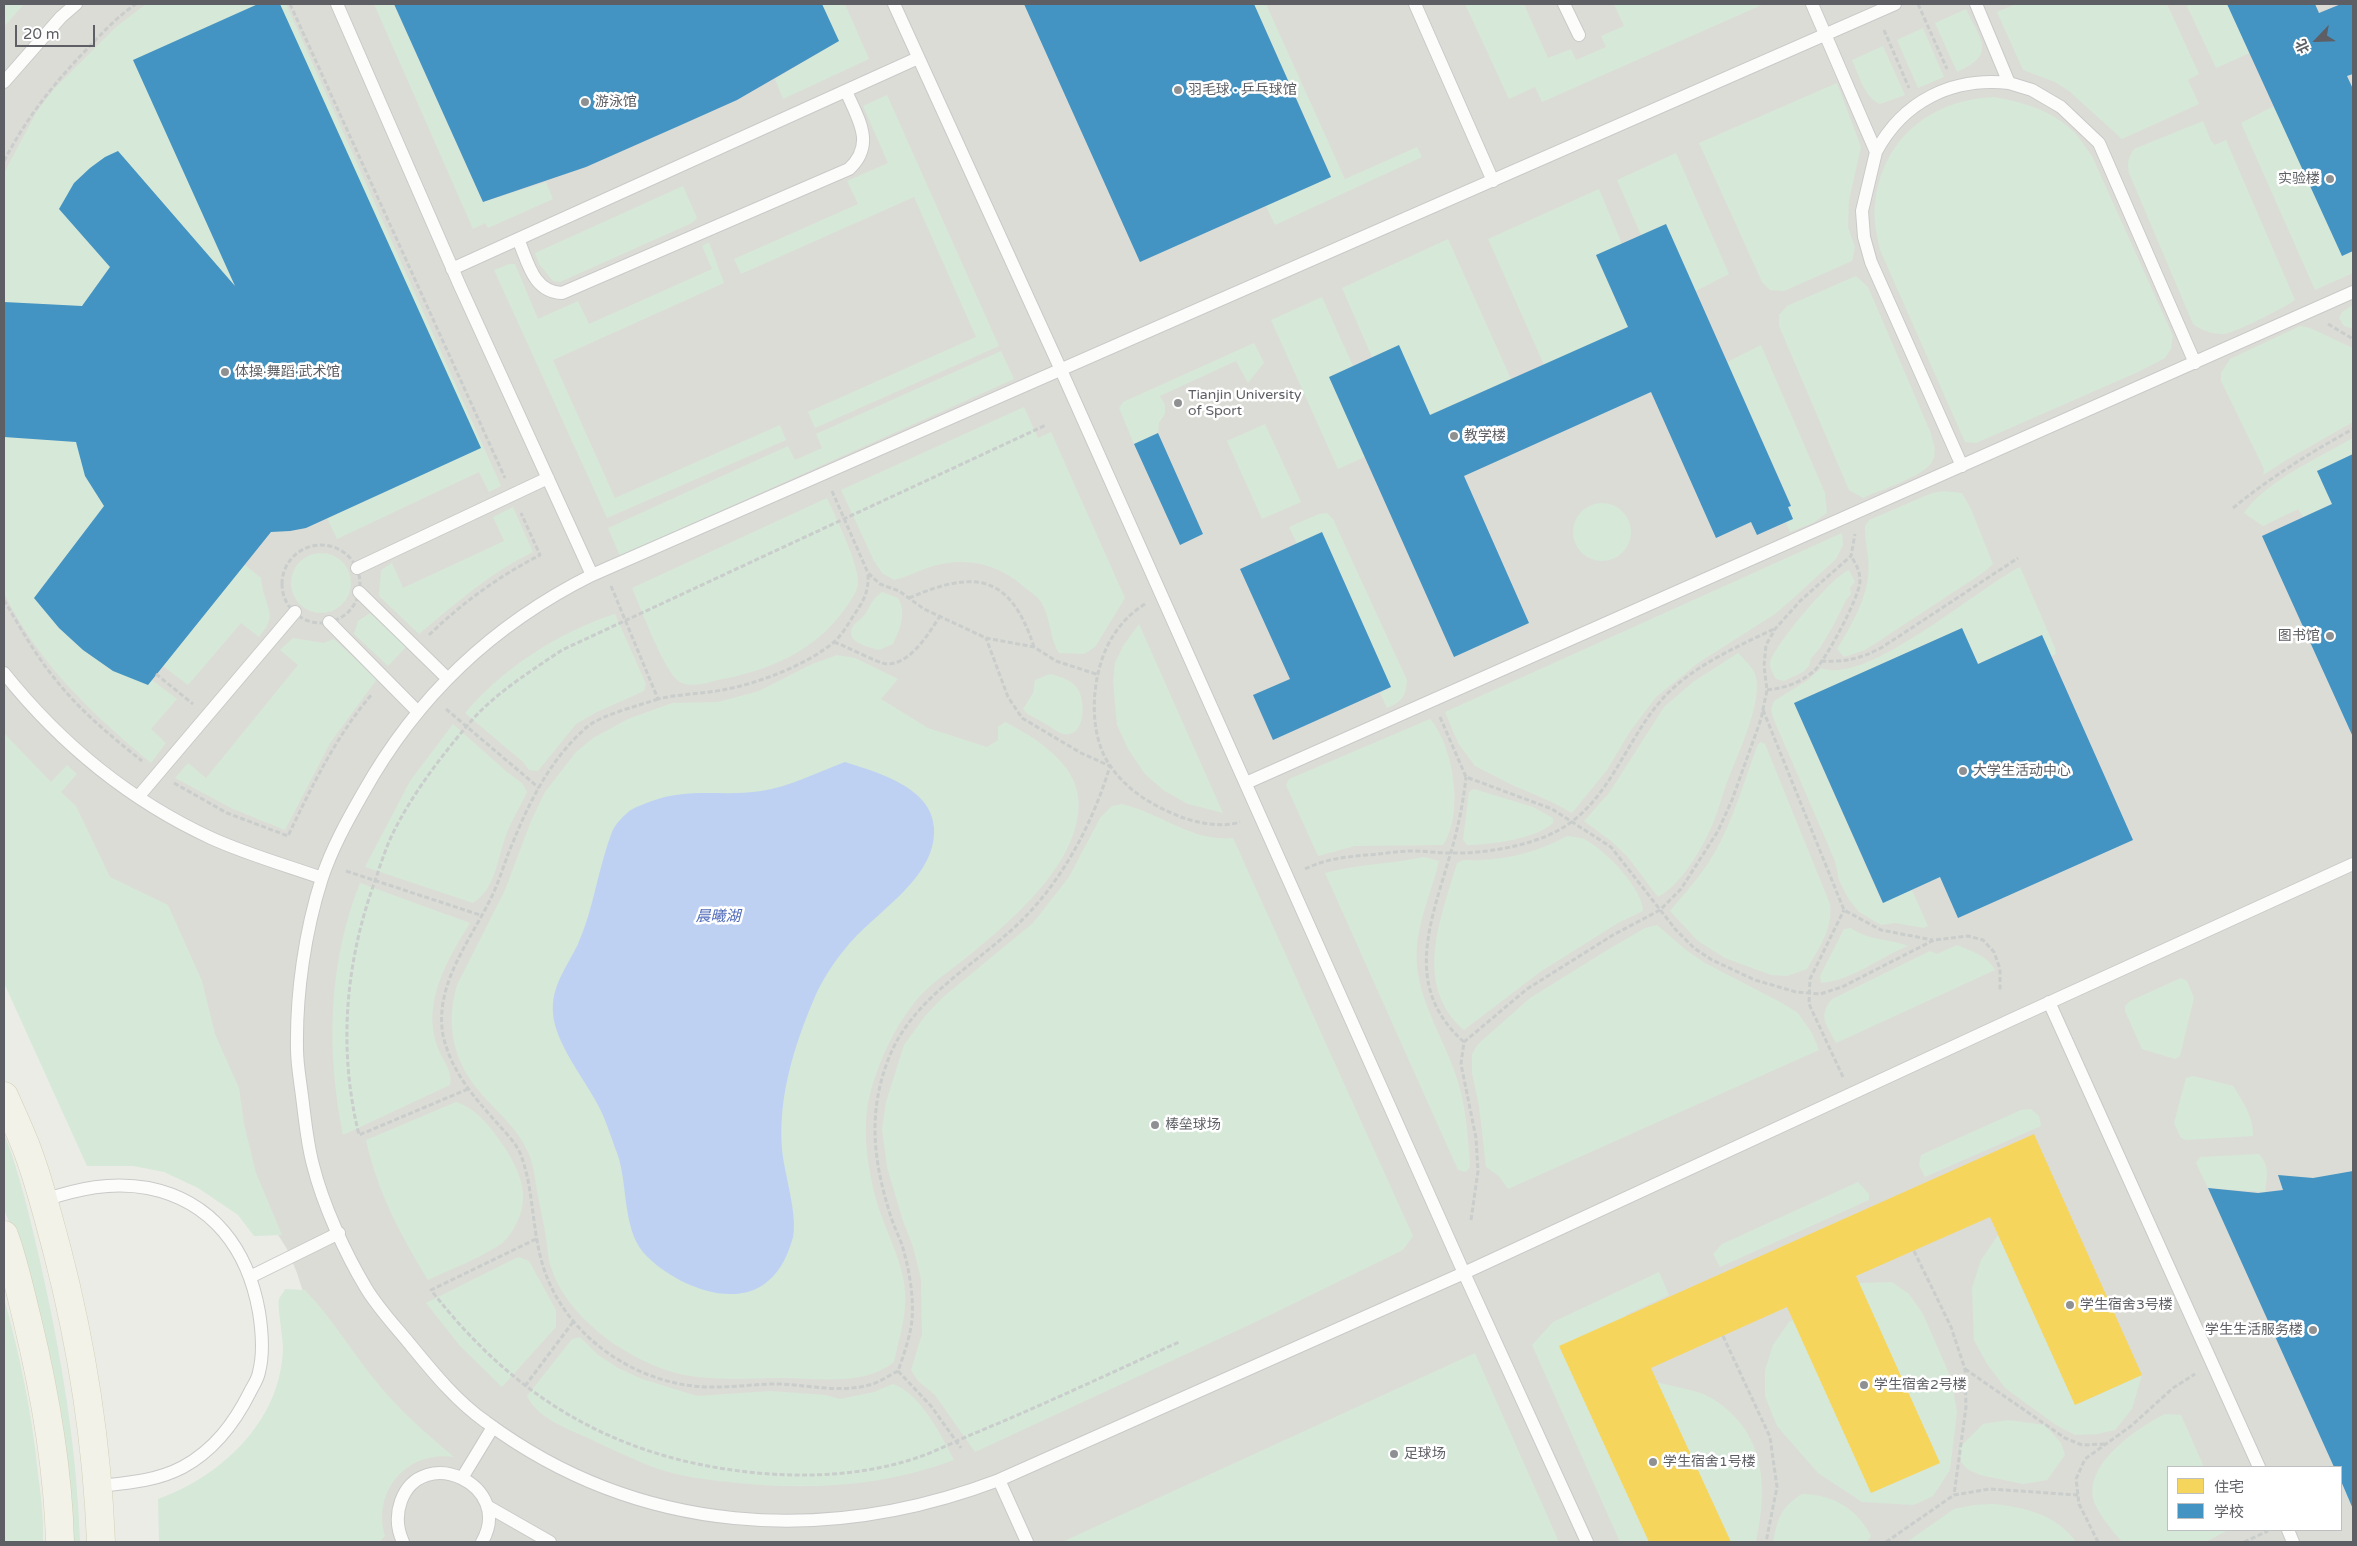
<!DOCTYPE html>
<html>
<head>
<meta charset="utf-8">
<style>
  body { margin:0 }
  #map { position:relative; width:2357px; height:1546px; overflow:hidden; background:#ecece7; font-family:"Varela Round","Noto Sans SC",sans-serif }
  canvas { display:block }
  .frame { position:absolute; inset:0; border:5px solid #5d5f64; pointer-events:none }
  .legend { position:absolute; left:2167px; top:1466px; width:175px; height:65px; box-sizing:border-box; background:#fff; border:1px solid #bebfc1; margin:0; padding:6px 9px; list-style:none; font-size:15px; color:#5d5f64 }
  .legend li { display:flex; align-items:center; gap:10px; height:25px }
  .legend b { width:25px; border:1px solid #bebfc1 }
  .north { position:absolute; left:2292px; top:15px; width:50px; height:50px; -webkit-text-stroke:4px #fff; paint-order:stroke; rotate:246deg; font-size:14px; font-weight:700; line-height:20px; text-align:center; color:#5d5f64 }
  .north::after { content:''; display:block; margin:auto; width:18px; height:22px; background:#5d5f64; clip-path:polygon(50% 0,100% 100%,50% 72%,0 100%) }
  .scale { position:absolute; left:15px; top:25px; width:80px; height:22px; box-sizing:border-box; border:2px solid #5d5f64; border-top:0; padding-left:6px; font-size:15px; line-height:18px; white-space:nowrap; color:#5d5f64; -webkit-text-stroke:4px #fff; paint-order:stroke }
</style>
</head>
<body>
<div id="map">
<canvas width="2357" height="1546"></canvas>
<div class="frame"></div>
<ul class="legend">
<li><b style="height:14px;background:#f6d55c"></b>住宅</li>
<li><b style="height:14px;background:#4393c3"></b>学校</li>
</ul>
<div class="north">北</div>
<div class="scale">20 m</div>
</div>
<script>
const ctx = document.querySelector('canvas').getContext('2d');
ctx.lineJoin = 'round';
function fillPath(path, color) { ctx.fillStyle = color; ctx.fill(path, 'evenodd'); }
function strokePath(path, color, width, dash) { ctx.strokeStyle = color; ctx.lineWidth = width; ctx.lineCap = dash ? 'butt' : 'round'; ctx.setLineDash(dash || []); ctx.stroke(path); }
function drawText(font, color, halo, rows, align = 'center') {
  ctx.font = font + ' "Varela Round","Noto Sans SC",sans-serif'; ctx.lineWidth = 5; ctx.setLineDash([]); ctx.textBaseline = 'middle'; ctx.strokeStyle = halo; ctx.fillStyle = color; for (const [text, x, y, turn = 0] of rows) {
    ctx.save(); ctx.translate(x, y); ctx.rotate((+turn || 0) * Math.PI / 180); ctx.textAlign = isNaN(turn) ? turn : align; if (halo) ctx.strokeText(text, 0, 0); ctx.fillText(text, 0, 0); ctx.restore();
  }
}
fillPath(new Path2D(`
  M4,4H2353V1542H293L264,1459L304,1295L297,1273L287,1249L4,802ZM2168,1467H2341V1530H2168Z`), '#dcdcd6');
fillPath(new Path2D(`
  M4,4H24L4,27Z
  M146,4H286L501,486L489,492L479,472L337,539L327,518C308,527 292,531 271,532L244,564L261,578L263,591L269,610L270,617L267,626L259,637L241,623L188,685L163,666L152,680L177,699L151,729L166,743L151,763C92,714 38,663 4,593V173L37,111L54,89L116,27Z
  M374,4H394L483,202L546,182L553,199L488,228L485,223L473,229Z
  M822,4H845L869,59L783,99L775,79L838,41Z
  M1254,4H1266L1345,179L1417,147L1422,157L1275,225L1266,206L1331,176Z
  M1465,4H1524L1548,58L1571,49L1576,60L1606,47L1601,36L1624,26L1614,4H1764L1542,102L1535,87L1509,99Z
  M2016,4H2167L2199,74L2188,80L2199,104L2122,139L2069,91L2055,82L2023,70L1997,12Z
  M2186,4H2227L2250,53L2216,68Z
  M1966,9C1981,41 1997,54 1957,72L1935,23Z
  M1923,28L1944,77L1918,88L1897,40Z
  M1883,46L1905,95L1880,104C1864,97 1859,75 1852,60Z
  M1837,83L1861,147L1849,200L1848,227L1855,247L1852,261L1784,291L1770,290L1762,282L1699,143Z
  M887,95L999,346L815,428L808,412L976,337L914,197L741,274L734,259L858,204L847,181L888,163L863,106Z
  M1994,97C2022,102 2051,110 2073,131C2080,138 2086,148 2092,156L2173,336L2171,349L2165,358L2138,372L1976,443L1965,442L1880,250C1877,235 1873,220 1875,204C1882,139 1930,100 1994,97Z
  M2274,106L2343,256L2353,251V273L2315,290L2241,123Z
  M2203,121L2211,141L2215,145L2226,140L2295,300C2285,307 2232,335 2222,334C2211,334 2201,330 2193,324L2129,173C2127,163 2128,158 2134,149Z
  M1676,153L1729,274L1696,291L1641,235L1617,180Z
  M683,186L697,218L692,223L560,282L553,281L539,264L535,253Z
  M1599,189L1622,244L1596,256L1628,327L1544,365L1488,239Z
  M1448,239L1511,379L1430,415L1399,346L1372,357L1342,288Z
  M709,242L724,283L553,360L615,498L780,425L786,440L607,518L494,270L509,264H515L538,319L578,301L589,324L712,269L702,246Z
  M1856,276L1868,287L1930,431C1933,441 1938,452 1932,462C1923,477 1879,490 1863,498L1849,490L1779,326V315L1787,306Z
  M1322,297L1353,366L1329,377L1365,457L1338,469L1271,320Z
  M2353,305V329L2344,326L2339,318L2342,312Z
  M2300,326L2310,328L2353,348V422L2288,459L2263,475L2264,469L2221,381V373L2230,359Z
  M1254,343L1264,363L1248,383L1236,361L1160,396L1165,405V414L1159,423L1158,433L1134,444L1119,408L1123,402Z
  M1761,345L1825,493L1827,513L1813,523L1790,532L1786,522L1793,519L1788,507L1791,505L1727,362Z
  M1001,351L1014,379L620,556L608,528L788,446L795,460L822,448L816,434Z
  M1024,407L1038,438L1051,432L1125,598L1095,647L1084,654L1059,653C1049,637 1051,615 1039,599C1035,595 1029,591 1024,587C996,562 963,556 927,568C916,572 906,577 894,580L882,573L874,561L841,490Z
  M1265,424L1301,502L1262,519L1227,441Z
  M2353,438V454L2317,471L2332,504L2303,517L2298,509L2263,526L2244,513C2266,481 2320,457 2353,438Z
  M1944,491L1962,493L1971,509L1993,564L1984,572L1879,641L1865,650L1844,657L1837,649C1850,628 1865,602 1868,577C1871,559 1864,542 1865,526L1869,520L1932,493Z
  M827,498C835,515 860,567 858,584C857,593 849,603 844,610C814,652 767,671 718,680C706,683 691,688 680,682C665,674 640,606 632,588Z
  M1573 532a29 29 0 1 1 58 0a29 29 0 1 1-58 0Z
  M513,507L533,552C491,572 455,604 419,634L379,596L381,570L392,563L403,588L504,541L493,517Z
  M1327,513L1333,519L1407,680C1406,696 1402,702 1387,708L1380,693L1391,687L1322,533L1297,544L1289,527L1319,514Z
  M1842,533L1843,545L1836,559L1788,603L1775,614L1698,663L1656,697L1629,733L1607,770L1572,813L1552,802L1512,785L1475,766L1458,743L1445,712Z
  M291 583a30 30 0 1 1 60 0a30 30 0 1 1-60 0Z
  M2020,567L2055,648L2056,654L2051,657L2042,635L1978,664L1962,628L1794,703L1882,902L1912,890L1928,926L1924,928L1895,923L1881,925L1859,912L1848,898L1839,880L1835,861L1774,720L1771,710L1774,701L1808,680L1821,668C1867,686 1976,589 2020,567Z
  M1849,570L1855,582L1850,588L1851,594L1846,600L1834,624L1820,648L1811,658L1809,666L1803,672L1784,681L1776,679C1774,675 1770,669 1770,664C1770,650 1833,575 1849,570Z
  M882,592L898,598C907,614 900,628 893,644L879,650C869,647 842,642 854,625C856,622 860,620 863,617C871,608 869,601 882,592Z
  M370,613L406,647L388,666L354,634L358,621Z
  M615,614L646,684L644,691L597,712L576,724L538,771L529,770L523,762L465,713C503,668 559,632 615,614Z
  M1139,624L1223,813L1188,804L1163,790L1145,774L1128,749L1117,725L1113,681L1115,663L1123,646Z
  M293,638L323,643L334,639L377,679L330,743L285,830L233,809L175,778L188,763L206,778L298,665L280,650Z
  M1738,653C1744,659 1752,667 1755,674C1765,701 1734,761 1725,788C1719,807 1714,824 1704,842C1694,861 1678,886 1658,897L1627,856L1611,841L1584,821L1609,793L1664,707L1693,682Z
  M837,655L855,658L898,679L881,699L928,728L987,747L998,740V727L1005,722C1031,735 1070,759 1077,791C1090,853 1015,918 972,953C954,968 935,980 919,997C895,1025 878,1062 869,1098C861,1134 869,1180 881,1215C890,1239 903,1265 905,1291C907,1315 899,1339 894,1362C861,1388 814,1377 774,1378C742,1379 699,1381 669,1371C622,1356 566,1316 551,1267C548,1260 548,1252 547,1245C545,1228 541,1212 538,1196C534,1176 535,1165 525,1146C511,1120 488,1105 472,1082C451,1053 447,1018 457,985L505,890L531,821L545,792L576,752L593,738L628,719L672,703L718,702L759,691L812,664Z
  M1050,674C1058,676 1072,680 1077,688C1086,699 1086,739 1063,734C1056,732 1049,725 1042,722C1035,717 1029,717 1023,709L1033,693L1035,680Z
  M1430,719C1454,746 1464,815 1443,845L1355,846L1318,856L1286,785L1289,779Z
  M453,724L507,772L522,783L527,792C520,807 510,823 505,838C497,861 495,889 473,903L365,867L410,781Z
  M4,733L51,782L67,765L77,774L61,792L76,806L110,877L168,905L202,981L215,1034L239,1088L244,1124L256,1173L282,1235L254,1236L238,1215L198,1188L164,1172L133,1166H87L4,983Z
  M1761,742L1765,744L1830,904C1833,929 1819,948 1807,969L1787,976L1771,975L1725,958L1698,941L1670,911C1683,895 1698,879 1709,862C1732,826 1743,784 1758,744Z
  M1474,789L1533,807L1553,818V823C1536,839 1489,845 1467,845L1463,840L1469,792Z
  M1122,804C1161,813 1191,842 1233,838L1413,1236L1403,1250L1264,1318L975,1452L935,1395L918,1381L911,1370L922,1334L921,1279L913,1247L902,1218L887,1167L882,1129L886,1102L904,1045L925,1016L942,998L1033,923L1069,877L1100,818L1112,806Z
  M1567,836C1573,837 1581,837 1586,840C1606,851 1643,889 1643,911L1618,923L1540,972L1464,1030C1412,984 1441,919 1457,863L1463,860C1497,862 1537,853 1567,836Z
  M1424,857L1439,861C1431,895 1414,929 1417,965C1420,1003 1443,1037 1455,1073C1466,1103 1468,1135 1470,1167L1466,1172L1458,1170L1325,873C1358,864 1391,864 1424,857Z
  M360,883L470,923C447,960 422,1002 437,1046C442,1060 453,1070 450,1085L343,1135C326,1051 328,963 360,883Z
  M1657,925L1686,950L1705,963L1782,1003L1798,1013L1812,1033L1819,1050L1508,1189L1499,1176L1486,1167L1479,1106L1472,1073V1054L1478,1044L1530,998L1609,949L1645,928Z
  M1851,928C1869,941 1888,938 1908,946C1878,958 1853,980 1821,983L1820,976L1844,929Z
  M1957,945C1971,951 1988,956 1995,970L1836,1043C1827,1025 1817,1017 1832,999L1930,951L1937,954Z
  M2181,978L2187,981L2194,998L2180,1056L2175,1059L2142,1049L2125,1011V1006L2130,1001Z
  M2193,1076L2233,1086C2242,1100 2254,1118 2253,1136L2186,1140L2181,1138L2174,1123L2186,1078Z
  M456,1102C478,1109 492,1129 505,1148C521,1173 531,1199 515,1226C511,1234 505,1242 498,1246C476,1260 451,1269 428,1280C401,1236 377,1191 366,1140Z
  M2031,1109L2039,1116L2041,1126L1925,1177L1919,1165L1921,1155L2021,1110Z
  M4,1133C20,1174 30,1218 40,1261C61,1354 77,1447 80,1542H72L21,1252L4,1209Z
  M2259,1154C2270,1166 2267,1177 2265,1192L2208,1188L2196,1163L2200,1157Z
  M1858,1182L1869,1194V1200L1720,1267L1713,1254L1722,1244Z
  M1998,1235L2075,1405L2142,1375L2132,1409L2115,1430L2097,1434L2075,1435L2056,1425L2005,1388L1987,1364L1974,1340L1972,1288L1981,1260Z
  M518,1257L529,1261L556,1310V1327L502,1387L460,1346L426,1303Z
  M1659,1272L1669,1295L1626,1315L1657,1382C1672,1387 1700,1390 1713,1399C1766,1433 1768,1486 1756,1542H1620L1532,1345L1553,1322Z
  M1892,1282L1909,1294L1923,1314L1951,1378L1957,1412L1950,1470L1933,1496L1914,1505L1862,1502L1818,1473L1777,1426L1765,1396V1370L1773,1345L1789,1322L1859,1283Z
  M285,1289L305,1290C333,1319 353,1354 379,1385C401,1412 428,1435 454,1457C407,1450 372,1491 385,1536L380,1542H159L158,1499C222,1476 281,1421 283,1348C283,1337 277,1306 279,1299C280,1296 284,1292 285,1289Z
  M4,1298C20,1356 32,1413 38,1474C41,1497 44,1519 43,1542H4Z
  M580,1337L598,1355L618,1368L642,1379L697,1396L770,1391L825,1395L840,1399L874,1392L893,1384C921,1394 941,1435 954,1460C882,1487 805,1491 729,1482C705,1480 681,1476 658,1469C634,1460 611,1449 588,1438C568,1429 537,1418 527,1396L572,1339Z
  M1475,1353L1559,1542H1062Z
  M2165,1414L2181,1415L2204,1467H2168V1530H2228L2206,1542H2122C2113,1531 2101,1518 2095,1504C2080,1466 2137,1428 2165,1414Z
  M2008,1420L2045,1425L2061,1443L2065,1455L2047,1480L2023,1484L1980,1475L1967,1469L1961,1462L1960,1447L1983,1424Z
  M1802,1494C1834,1495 1856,1508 1871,1536L1867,1542H1773C1778,1518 1780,1508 1802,1494Z
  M1993,1504C2025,1507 2057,1515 2076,1542H1907L1954,1509L1974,1505Z`), '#d6e8d8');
fillPath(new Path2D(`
  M845,762C876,772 932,787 934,828C937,879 873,913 845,949C833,963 821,982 814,999C794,1046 778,1097 782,1149C784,1173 798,1215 793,1237C789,1252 781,1271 768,1281C733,1312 669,1282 643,1252C622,1226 628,1182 617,1153C611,1137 606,1120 598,1105C584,1078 555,1043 553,1013C551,986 567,967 578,944C594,908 598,868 612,832C615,824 624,815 631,810C637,806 645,804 652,801C689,787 724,797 761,791C789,787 818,772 845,762Z`), '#bed1f3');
fillPath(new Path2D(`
  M2034,1134L2142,1375L2075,1405L1990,1217L1856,1276L1940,1463L1871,1493L1787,1307L1651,1368L1731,1542H1649L1559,1346Z`), '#f6d55c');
fillPath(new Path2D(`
  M258,4H280L481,448L306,528L290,531L271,532L148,685L113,671L83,650L59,628L34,598L104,506L85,476L76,442L4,437V302L82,306L110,267L59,209L74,183L90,168L105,157L118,151L235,286L133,60Z
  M394,4H822L839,41L737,100L681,125L586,167L483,202Z
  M1024,4H1254L1331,177L1140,262Z
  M2227,4H2315L2319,13L2341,4H2353V74L2347,76L2353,89V251L2342,256Z
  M1666,224L1791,506L1788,507L1793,519L1757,535L1751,522L1716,538L1651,392L1464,476L1529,623L1454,657L1329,377L1399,345L1430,415L1628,327L1596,255Z
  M1158,433L1203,534L1180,545L1134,444Z
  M2353,454V737L2262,536L2332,504L2317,471Z
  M1322,532L1391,687L1273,740L1253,695L1290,679L1240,569Z
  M1962,628L1978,664L2042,635L2133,840L1958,918L1940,877L1883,903L1794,703Z
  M2353,1171V1509L2341,1481V1467H2334L2208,1188L2258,1193L2283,1190L2278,1175L2313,1178Z`), '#4393c3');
const lane = new Path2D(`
  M337,4L460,286L592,575
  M894,4L1061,370L1464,1273L1587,1542
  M1415,4L1493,181
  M1564,4L1579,35
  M1812,4L1876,152L1862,211L1864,237L1871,262L1962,466
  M1895,4L592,575C492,625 417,696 363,793C347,821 332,848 322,878C305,931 296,993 297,1049C297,1064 300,1080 302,1096C305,1119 307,1143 313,1165C323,1205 345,1253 366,1288C378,1308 395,1326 409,1343C432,1371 456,1401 486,1422C639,1535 825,1546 999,1480L1464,1273L2013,1019L2353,864
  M1976,4L2009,83L2032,90L2061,107L2099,143L2195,363
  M4,82L61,17L76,4
  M1876,152C1903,101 1952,77 2009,83
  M518,239C528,262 533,292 562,293L849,169C876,144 858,119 846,91
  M452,269L918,58
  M357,568L548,478
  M359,592L447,678
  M329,622L418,712
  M4,673C60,743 129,800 211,838C246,854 285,865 322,878
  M1246,783L2353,292
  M138,797L295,612
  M2049,1002L2259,1467
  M44,1200C78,1189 111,1181 148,1188C213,1201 248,1250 259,1312C262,1331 264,1353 259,1372C258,1379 253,1386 250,1392C234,1424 214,1450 183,1467C157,1481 127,1483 99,1486
  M250,1277L339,1233
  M462,1478L493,1427
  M999,1480L1027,1542
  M487,1506L550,1542
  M2288,1530L2293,1542
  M403,1542C397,1529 396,1515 401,1501C422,1443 515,1485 482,1542`);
const primary = new Path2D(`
  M4,1096C12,1114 21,1133 28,1152C40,1184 48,1217 57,1250C82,1346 97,1443 101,1542
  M4,1235C14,1262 20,1291 27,1319C45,1393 58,1467 60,1542`);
strokePath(lane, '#c9c9c9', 14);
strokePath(primary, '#d2d0b7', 29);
strokePath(new Path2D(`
  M290,4L505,478
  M1918,4L1947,69
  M1884,30L1909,88
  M4,161C27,117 54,83 88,48C103,32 118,16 136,4
  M2328,324L2353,339
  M832,491L868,573L880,584L899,591L924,609L986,638L1034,647L1056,661L1099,675
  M2233,508C2271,477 2311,452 2353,429
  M282 584a39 39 0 1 1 78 0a39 39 0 1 1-78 0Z
  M611,586L658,699C679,694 701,694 722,690C757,684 807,665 834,642C841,636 847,626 852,618C863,601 869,594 868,573
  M909,598C974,570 1010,573 1034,647
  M4,600C20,627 35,655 56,680C80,711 111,736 142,761
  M1145,604C1132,612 1121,623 1113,636C1091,670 1086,733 1111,767C1128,791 1153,806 1181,817C1198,823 1222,828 1240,822
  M429,635C462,603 499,576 540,555L521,513
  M834,642C846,646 877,663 887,664C911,664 929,633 940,616
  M1821,661C1847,662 1859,659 1881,648L2018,558
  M156,674L193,704
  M1767,690C1785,688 1799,683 1813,672C1825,662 1860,596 1860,581C1860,571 1856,564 1851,556
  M658,699C638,706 603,714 587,727C552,757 530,800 513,842C505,860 500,880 491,898C470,941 434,985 443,1035C451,1071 473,1096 497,1123C506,1133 518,1145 522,1158C534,1193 532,1231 543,1266C563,1331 626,1378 693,1386C719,1389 744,1385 770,1384C803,1383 836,1394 869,1385C879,1383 889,1375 898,1371C904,1354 910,1337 912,1320C914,1296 909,1268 902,1245C899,1236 894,1227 891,1217C873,1161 867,1111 890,1055C913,1001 965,971 1007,934C1057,891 1091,829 1110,766L1081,753L1022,718L1008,697L986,638
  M446,709L539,788
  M1763,710L1844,910L1881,930L1933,940
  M1440,717L1466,777L1552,809L1611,847L1676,930L1694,948L1712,960L1755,980L1796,992L1820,994L1842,987L1934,940L1968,936L1983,940L1994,952L2000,969V991
  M174,783L227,813L288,836C312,786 336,736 372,694
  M1305,869C1325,859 1345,857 1367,855C1383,854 1397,851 1413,851C1425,851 1438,853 1451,853C1482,854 1530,846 1557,831C1612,802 1626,735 1668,693C1696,665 1738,646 1774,629
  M346,871L480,915
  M1464,1042C1402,987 1431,922 1450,855C1458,829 1463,804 1466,777
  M1843,1077L1809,1004L1810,979L1844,910
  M468,1089L359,1135C338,1050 345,963 375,881C380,866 385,850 392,835C412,794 442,755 472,720C497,692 531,671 562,650L1046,425
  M1471,1220L1478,1171L1476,1138L1461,1064L1464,1042L1527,989L1613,935L1660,910L1681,889L1718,831L1732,800L1761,719L1767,690L1764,666L1766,645L1775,629L1801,600L1851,556L1855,534
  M536,1239L431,1290C514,1397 613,1457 748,1472C802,1478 858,1476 910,1460C934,1453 957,1440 980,1431C1047,1403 1113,1372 1179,1342
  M1914,1251L1951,1327L1965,1369L1966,1407L1954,1495
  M1723,1336L1770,1437L1777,1487L1766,1542
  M1965,1369L2065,1438L2082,1445L2106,1444
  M898,1371L931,1406L961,1448
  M525,1386L573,1322
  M1886,1542L1954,1495L1990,1489L2078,1495
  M2098,1542L2079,1504L2076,1479L2085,1459L2131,1426L2173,1388L2195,1374
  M2244,1542L2268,1531`), '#c9cdcc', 3, [5, 2.5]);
strokePath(lane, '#fcfcfb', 12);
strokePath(primary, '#f2f2e9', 28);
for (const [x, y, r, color] of [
  [1178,90,5,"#8f9092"],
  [585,102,5,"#8f9092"],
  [2330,179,5,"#8f9092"],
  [225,372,5,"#8f9092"],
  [1178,403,5,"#8f9092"],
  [1454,436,5,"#8f9092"],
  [2330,636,5,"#8f9092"],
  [1963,771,5,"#8f9092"],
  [1155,1125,5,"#8f9092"],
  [2070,1305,5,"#8f9092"],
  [2313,1330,5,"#8f9092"],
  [1864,1385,5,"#8f9092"],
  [1394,1454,5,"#8f9092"],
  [1653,1462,5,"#8f9092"]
]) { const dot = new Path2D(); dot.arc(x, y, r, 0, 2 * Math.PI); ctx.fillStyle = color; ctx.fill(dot); strokePath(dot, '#fff', 2); }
drawText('14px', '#5d5f64', '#fff', [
  ["羽毛球 · 乒乓球馆",1188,90],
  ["游泳馆",595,102],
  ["实验楼",2320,179,"right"],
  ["体操·舞蹈·武术馆",235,372],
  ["Tianjin University",1188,395],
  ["of Sport",1188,411],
  ["教学楼",1464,436],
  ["图书馆",2320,636,"right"],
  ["大学生活动中心",1973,771],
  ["棒垒球场",1165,1125],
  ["学生宿舍3号楼",2080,1305],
  ["学生生活服务楼",2303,1330,"right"],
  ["学生宿舍2号楼",1874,1385],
  ["足球场",1404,1454],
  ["学生宿舍1号楼",1663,1462]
], 'left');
drawText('italic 15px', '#4f6bba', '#fff', [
  ["晨曦湖",718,917]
]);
</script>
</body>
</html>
